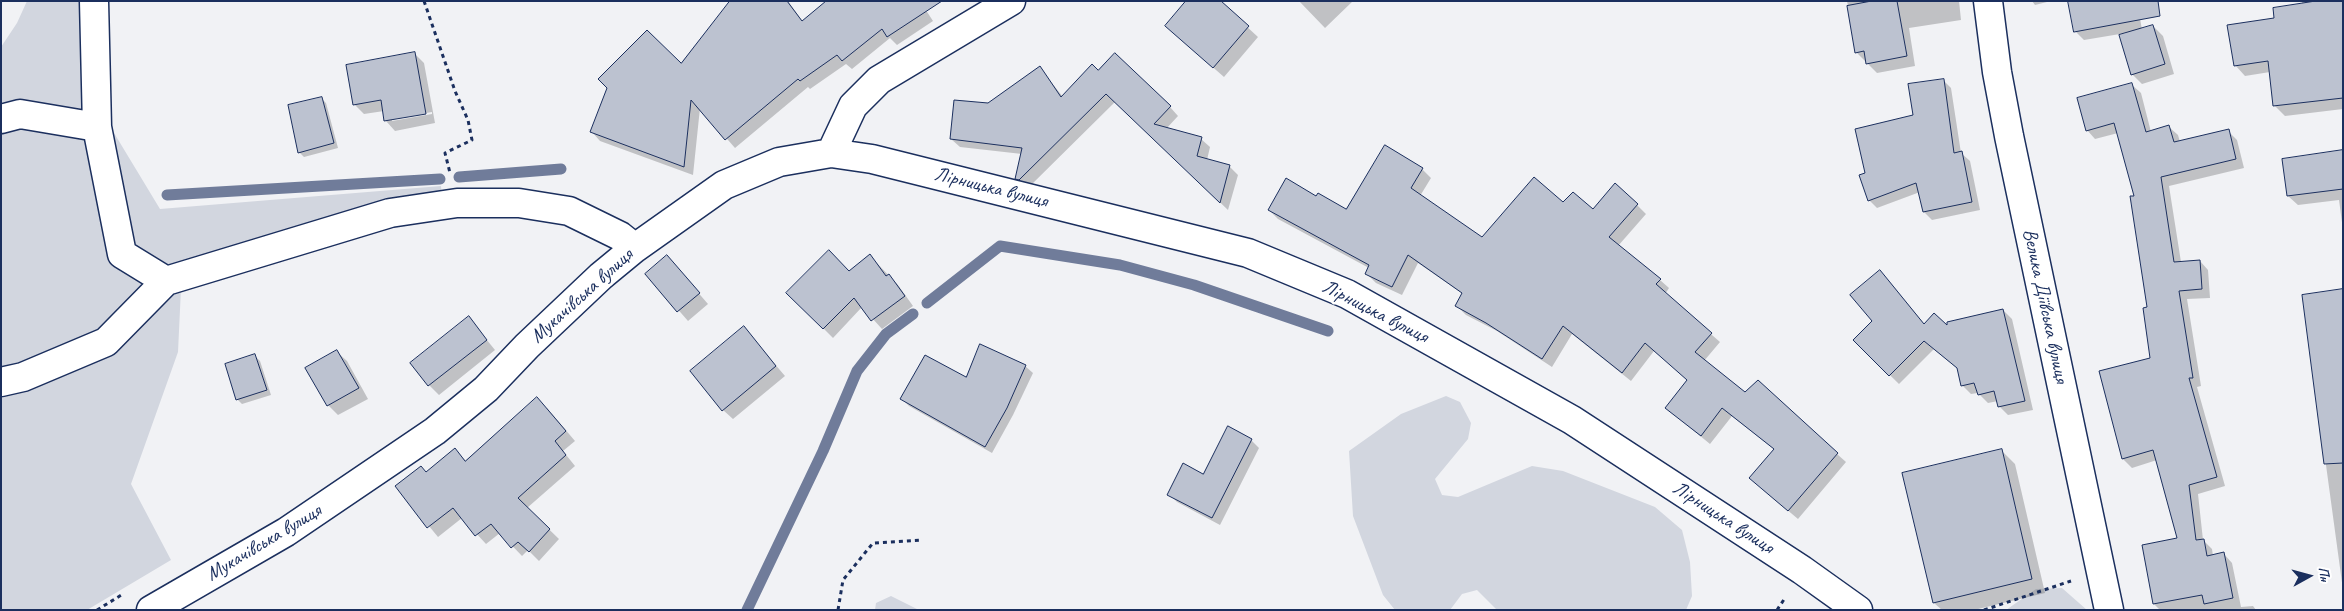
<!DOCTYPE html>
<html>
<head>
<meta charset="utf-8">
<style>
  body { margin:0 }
  #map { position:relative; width:2344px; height:611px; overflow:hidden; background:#f1f2f5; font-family:Caveat,sans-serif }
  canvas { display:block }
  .frame { position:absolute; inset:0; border:2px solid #1b2f5e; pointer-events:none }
  .north { position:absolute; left:2284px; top:551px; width:50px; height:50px; -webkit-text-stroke:4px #fff; paint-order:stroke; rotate:83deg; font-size:14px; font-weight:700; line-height:20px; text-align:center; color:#1b2f5e }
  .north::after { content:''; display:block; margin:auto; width:18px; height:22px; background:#1b2f5e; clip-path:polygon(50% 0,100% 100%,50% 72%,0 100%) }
</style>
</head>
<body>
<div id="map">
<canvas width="2344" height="611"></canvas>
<div class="frame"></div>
<div class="north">Пн</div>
</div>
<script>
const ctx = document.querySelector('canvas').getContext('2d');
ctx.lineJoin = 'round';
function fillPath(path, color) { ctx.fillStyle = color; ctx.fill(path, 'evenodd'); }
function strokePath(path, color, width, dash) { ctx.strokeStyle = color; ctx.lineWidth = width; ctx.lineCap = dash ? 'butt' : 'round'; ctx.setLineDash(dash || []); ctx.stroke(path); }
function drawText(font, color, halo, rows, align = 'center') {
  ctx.font = font + ' Caveat,sans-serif'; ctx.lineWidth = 5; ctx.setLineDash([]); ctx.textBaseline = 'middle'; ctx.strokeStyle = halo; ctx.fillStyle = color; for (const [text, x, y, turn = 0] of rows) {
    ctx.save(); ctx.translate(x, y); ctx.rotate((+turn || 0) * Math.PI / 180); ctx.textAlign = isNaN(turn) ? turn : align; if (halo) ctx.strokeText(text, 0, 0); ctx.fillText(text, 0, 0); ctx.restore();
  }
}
fillPath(new Path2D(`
  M27,1H104L108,123L160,209L441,186L442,197L182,267L178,352L131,484L171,560L87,610H1V47L17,23Z
  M1446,396L1460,402L1471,423L1468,439L1435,479L1442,495L1458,497L1532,466L1563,471L1655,507L1682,530L1690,562L1692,596L1686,610H1497L1477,590L1462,594L1450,610H1395L1383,595L1353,516L1349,451L1401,414Z
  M2062,588L2087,610H2006L2036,589Z
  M891,596L919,610H875L876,603Z`), '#d2d6df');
fillPath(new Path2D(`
  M732,1H788L803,22L920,1L933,21L897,45L890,38L852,69L846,64L810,89L808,87L735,148L700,108L693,175L600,141L592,132L681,65Z
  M1219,1L1258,37L1224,77L1176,35Z
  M1299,1H1353L1325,28Z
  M1847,1H1959L1961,20L1909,28L1915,66L1877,73L1856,52Z
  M2032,1H2051L2035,5Z
  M2137,1L2142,30L2153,26L2163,36L2174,74L2142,84L2132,74L2126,33L2084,40L2075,31Z
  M2302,1H2343V109L2285,116L2274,105L2270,72L2245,76L2235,65L2276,19L2302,4Z
  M414,53L424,63L435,123L395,131L386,121L384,111L364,114L354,104ZM432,112V114L392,121V119Z
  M1039,67L1063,97L1098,72L1170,107L1178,116L1166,129L1201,139L1210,147L1207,160L1229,166L1238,175L1228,210L1115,102L1028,188L1017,178L1022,154L960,147L951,139L988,104Z
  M1943,80L1951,88L1961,153L1970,161L1980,210L1932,220L1924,212L1920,192L1877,208L1869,200L1866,174Z
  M2132,85L2141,93L2151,132L2169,127L2178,135L2180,142L2228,131L2237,140L2244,168L2169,186L2181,262L2200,261L2208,270L2210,298L2187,299L2201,386L2197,387L2225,486L2198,494L2203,540L2212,549L2213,556L2224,554L2232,563L2241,607L2253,606L2256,610H2160L2154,604L2179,539L2157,460L2132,468L2123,459L2100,372L2151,359L2148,308L2136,197L2118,133L2095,139L2087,130Z
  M321,98L326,103L338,148L304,157L299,152Z
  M2343,151V230L2339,200L2298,205L2288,196Z
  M1422,169L1431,178L1420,196L1482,239L1563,204L1593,211L1637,205L1646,214L1618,246L1660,280L1669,288L1665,294L1720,342L1704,361L1745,394L1837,454L1846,462L1798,519L1760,487L1775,450L1732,416L1710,444L1666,408L1688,380L1654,351L1631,381L1572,334L1552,367L1497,331L1466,315L1457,306L1463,294L1418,263L1402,295L1376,283L1367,274L1369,268L1278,219L1269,210L1316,198L1346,210Z
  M870,256L898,285L913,306L882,329L862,307L833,338L788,293L849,272Z
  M676,267L708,304L688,321L647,274Z
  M1889,281L1925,325L1949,329L2003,310L2012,319L2033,410L2008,415L1999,406L1998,401L1988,403L1978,393L1971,394L1962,385L1958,369L1934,349L1899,384L1854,340L1874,321Z
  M2343,291V590L2303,296Z
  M469,318L495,350L439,395L429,385Z
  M744,328L785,376L733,419L723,410Z
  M337,352L347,361L368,399L338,415L328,405Z
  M255,356L260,361L271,395L242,404L237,399Z
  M1025,366L1033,373L1013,415L992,453L909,406L902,399L966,379Z
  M547,408L575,441L563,451L575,466L527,508L559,539L539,561L528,550L522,556L500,533L486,544L462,518L438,537L396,486L426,474L455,450L466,461Z
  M1229,428L1251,440L1259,448L1220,525L1177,502L1169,494L1204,476Z
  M2001,450L2015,464L2045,593L1974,610H1942L1934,603Z`), '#0003');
strokePath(new Path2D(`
  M459,177L561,169
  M167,195L440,179
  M927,303L1000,246L1120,265L1194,285L1328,331
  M747,610L823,451L857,371L886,334L913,314`), '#707c9a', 11);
const building = new Path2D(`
  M730,1H787L802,21L826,1H942L887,37L882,29L842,61L837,55L800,81L798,79L725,140L691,100L684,167L590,132L607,88L598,79L647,30L681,63Z
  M1186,1H1221L1249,26L1213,68L1165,26Z
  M1872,1H1897L1907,56L1866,64L1864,51L1855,53L1847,6Z
  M2068,1H2158L2160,16L2074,32Z
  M2316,1H2343V98L2273,106L2268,61L2234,66L2227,25L2274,18L2273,8Z
  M2153,25L2165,64L2131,75L2119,35Z
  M415,52L426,114L384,121L381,100L353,105L346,65Z
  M1115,53L1171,106L1154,124L1202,137L1197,156L1230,165L1220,203L1106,94L1019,180L1015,179L1022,148L950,139L954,100L988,103L1040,66L1061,97L1092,64L1098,70Z
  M1944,79L1954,153L1962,151L1972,202L1923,212L1916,183L1868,201L1859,175L1865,173L1855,129L1913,115L1908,84Z
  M2132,83L2146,132L2169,125L2174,142L2229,129L2236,159L2161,177L2174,262L2200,260L2202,289L2179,291L2193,378H2189L2217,477L2189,485L2196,540L2204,539L2207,556L2224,552L2233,598L2204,604L2202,595L2153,604L2142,545L2177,538L2153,450L2122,459L2099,371L2150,358L2143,308L2147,307L2130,196H2134L2114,123L2086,131L2077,98Z
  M322,97L334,143L298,153L288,105Z
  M1385,145L1423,168L1411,188L1482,237L1534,177L1563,202L1573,192L1593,209L1615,183L1638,204L1609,237L1661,279L1656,284L1712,333L1695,352L1745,392L1758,380L1838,453L1788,511L1749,478L1774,449L1722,408L1701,436L1665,408L1687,380L1645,343L1622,373L1563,326L1542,359L1486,323L1455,306L1462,293L1408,255L1392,287L1365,274L1369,265L1268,210L1286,178L1316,196L1318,193L1346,209Z
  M2343,150V189L2287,196L2282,159Z
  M829,250L849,271L870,254L886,276L889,274L905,296L871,321L854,298L823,329L786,293Z
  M667,255L700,293L677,312L645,274Z
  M1880,270L1924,324L1934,313L1947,325V322L2003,309L2025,401L1998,407L1994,391L1978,395L1974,383L1961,386L1957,368L1924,341L1889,376L1853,340L1872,321L1850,295Z
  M2343,289V463L2324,464L2302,295Z
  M469,316L487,340L428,386L410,363Z
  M744,326L776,366L722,411L690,371Z
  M980,344L1026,365L1007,408L985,447L900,399L925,355L966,377Z
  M337,350L359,388L327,406L305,368Z
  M255,354L267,390L236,400L225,364Z
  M537,397L566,431L555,441L566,455L518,498L550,529L529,552L518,542L511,548L491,524L475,536L453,508L427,528L395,486L421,466L426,472L455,448L465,461Z
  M1228,426L1252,439L1212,518L1167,495L1183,463L1203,474Z
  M2002,449L2032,579L1933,603L1902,473Z`);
fillPath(building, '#bcc2d0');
strokePath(building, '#1b2f5e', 1);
const minor = new Path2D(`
  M94,1L97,127L122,254L166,281
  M1988,1L1997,72L2009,136L2109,610
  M1,119L20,114L97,127
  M831,153L853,106L879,80L1011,1
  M1,382L23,377L106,342L166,281L390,213L457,203H519L569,211L620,236L635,248
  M151,610L286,532L435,431L486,389L527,346L601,276L635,248L724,185L779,162L831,153L872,159L1248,253L1347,294L1572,420L1802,570L1858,610`);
strokePath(minor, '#1b2f5e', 31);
strokePath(new Path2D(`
  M424,1L455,91L468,120L472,140L445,153L450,173
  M97,610L123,594
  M838,610L843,580L873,543L922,540
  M1777,610L1785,598
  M1984,610L2071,581`), '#1b2f5e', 3, [4, 4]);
strokePath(minor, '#fff', 28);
drawText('20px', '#1b2f5e', '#fff', [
  ["Лірницька вулиця",991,188,14],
  ["Мукачівська вулиця",582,296,-42],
  ["Велика Діївська вулиця",2045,306,78],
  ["Лірницька вулиця",1375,312,27],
  ["Лірницька вулиця",1723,518,33],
  ["Мукачівська вулиця",264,543,-31]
]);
</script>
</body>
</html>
